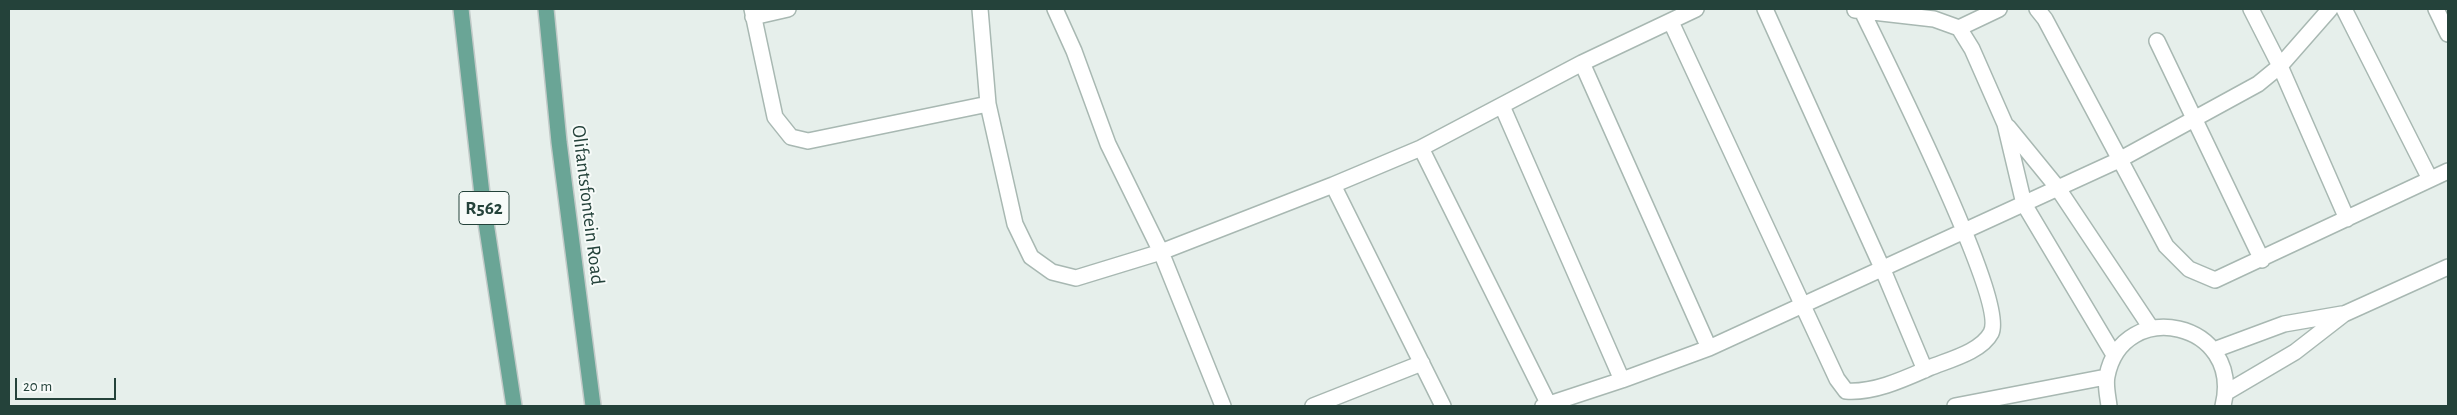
<!DOCTYPE html>
<html>
<head>
<meta charset="utf-8">
<style>
  body { margin:0 }
  #map { position:relative; width:2457px; height:415px; overflow:hidden; background:#e6efeb; font-family:"Alegreya Sans",sans-serif }
  canvas { display:block }
  .frame { position:absolute; inset:0; border:10px solid #24423a; pointer-events:none }
  .scale { position:absolute; left:15px; top:378px; width:101px; height:22px; box-sizing:border-box; border:2px solid #24423a; border-top:0; padding-left:6px; font-size:15px; line-height:18px; white-space:nowrap; color:#24423a; -webkit-text-stroke:4px #f7fbf9; paint-order:stroke }
</style>
</head>
<body>
<div id="map">
<canvas width="2457" height="415"></canvas>
<div class="frame"></div>
<div class="scale">20 m</div>
</div>
<script>
const ctx = document.querySelector('canvas').getContext('2d');
ctx.lineJoin = 'round';
function strokePath(path, color, width, dash) { ctx.strokeStyle = color; ctx.lineWidth = width; ctx.lineCap = dash ? 'butt' : 'round'; ctx.setLineDash(dash || []); ctx.stroke(path); }
function drawText(font, color, halo, rows, align = 'center') {
  ctx.font = font + ' "Alegreya Sans",sans-serif'; ctx.lineWidth = 4; ctx.setLineDash([]); ctx.textBaseline = 'middle'; ctx.strokeStyle = halo; ctx.fillStyle = color; for (const [text, x, y, turn = 0] of rows) {
    ctx.save(); ctx.translate(x, y); ctx.rotate((+turn || 0) * Math.PI / 180); ctx.textAlign = isNaN(turn) ? turn : align; if (halo) ctx.strokeText(text, 0, 0); ctx.fillText(text, 0, 0); ctx.restore();
  }
}
const lane = new Path2D(`
  M752,9L775,117L791,137L808,141L988,104
  M980,9L988,104L1015,224L1031,257L1052,272L1076,278L1161,252L1333,185L1421,148L1582,63L1696,9
  M1055,9L1074,51L1108,144L1161,252L1223,406
  M1765,9L1883,270L1925,370
  M2037,9L2045,19L2166,246L2189,269L2215,280L2448,171
  M2251,9L2280,66L2347,219
  M2344,9L2430,179
  M2436,9L2448,34
  M1855,10L1934,19L1959,28L1972,49L2005,124L2024,204L2114,355
  M753,17L788,9
  M1671,22L1837,379L1846,391C1874,393 1904,379 1929,368C1948,360 1981,352 1991,333C2008,302 1883,55 1862,11
  M1959,28L1999,9
  M2157,41L2262,260
  M1582,63L1709,348
  M1502,106L1622,380
  M2008,127L2057,187L2151,328
  M1421,148L1549,405
  M1333,185L1443,406
  M2214,350L2284,324L2342,314
  M2227,392L2295,352L2344,314L2448,267
  M1313,406L1422,363
  M1543,406L1622,380L1709,348L2119,160L2258,84L2280,66L2330,9
  M1955,406L2106,377
  M2109,406C2108,397 2105,385 2107,376C2123,296 2244,321 2223,406`);
const primary = new Path2D(`
  M461,9L483,203L514,406
  M546,9L559,142L593,406`);
strokePath(lane, '#a8b8b2', 18);
strokePath(primary, '#c2cac8', 18);
strokePath(lane, '#fff', 15);
strokePath(primary, '#6aa596', 15);
for (const [x, y, w] of [
  [484,208,50]
]) { const box = new Path2D(); box.roundRect(x - w / 2, y - 16.5, w, 33, 4); ctx.fillStyle = '#f7fbf9'; ctx.fill(box); strokePath(box, '#24423a', 1); }
drawText('bold 19px', '#24423a', null, [
  ["R562",484,208]
]);
drawText('20px', '#24423a', '#f7fbf9', [
  ["Olifantsfontein Road",588,205,83]
]);
</script>
</body>
</html>
